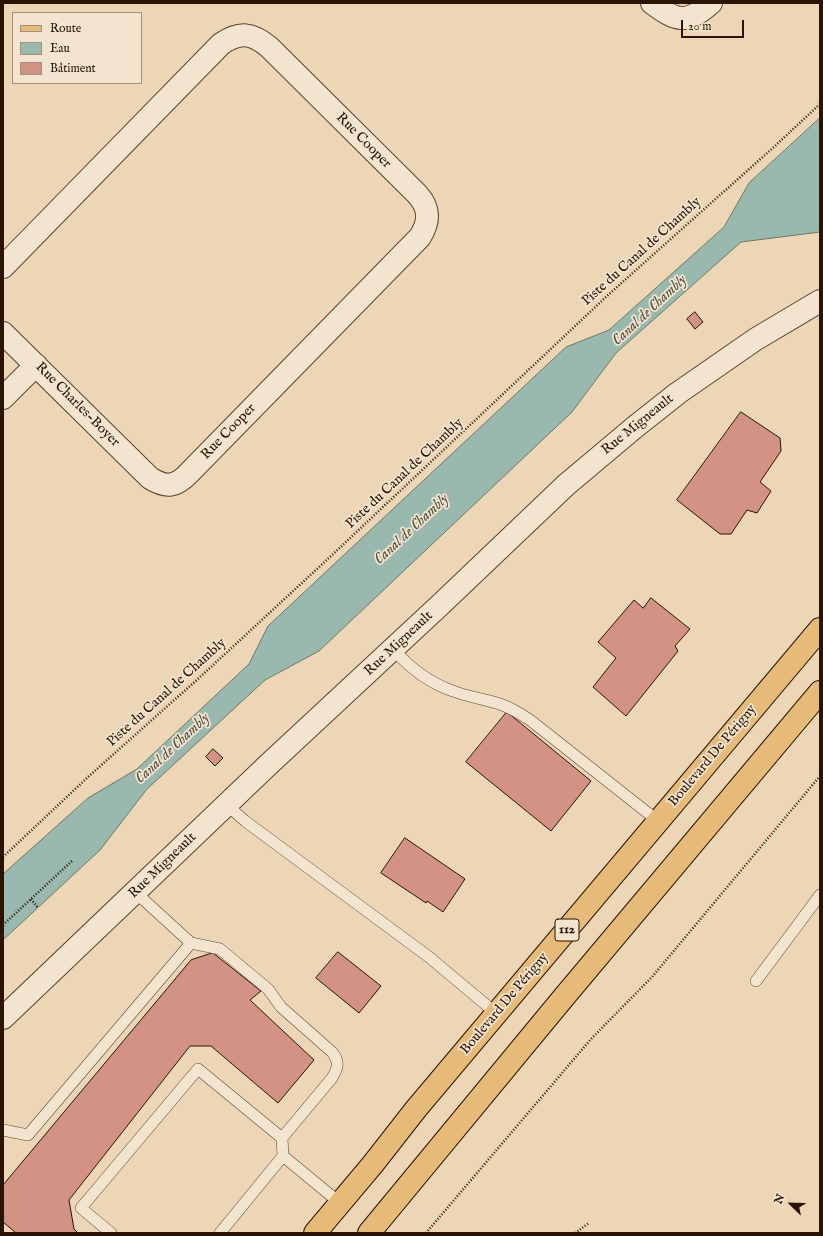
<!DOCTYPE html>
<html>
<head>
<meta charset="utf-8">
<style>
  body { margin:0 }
  #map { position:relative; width:823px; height:1236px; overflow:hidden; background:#edd6b5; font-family:"IM FELL English",serif }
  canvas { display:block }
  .frame { position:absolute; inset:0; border:4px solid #2a1300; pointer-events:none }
  .legend { position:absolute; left:12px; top:12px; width:130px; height:72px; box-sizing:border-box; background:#f3e4cf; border:1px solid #a3907c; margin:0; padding:5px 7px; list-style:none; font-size:12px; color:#2a1300 }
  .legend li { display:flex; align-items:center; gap:8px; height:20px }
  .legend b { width:20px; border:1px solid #a3907c }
  .north { position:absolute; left:771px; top:1184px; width:40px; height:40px; -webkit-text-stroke:3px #f3e4cf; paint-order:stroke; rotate:293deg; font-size:11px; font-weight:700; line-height:16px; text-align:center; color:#2a1300 }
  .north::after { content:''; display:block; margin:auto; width:14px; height:18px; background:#2a1300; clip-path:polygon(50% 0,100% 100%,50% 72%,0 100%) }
  .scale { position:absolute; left:681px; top:20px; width:63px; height:18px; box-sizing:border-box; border:2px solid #2a1300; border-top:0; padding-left:5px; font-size:12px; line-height:14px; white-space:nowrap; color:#2a1300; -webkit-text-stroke:3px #f3e4cf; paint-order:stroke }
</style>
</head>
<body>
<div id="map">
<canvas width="823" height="1236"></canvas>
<div class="frame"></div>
<ul class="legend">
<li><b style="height:5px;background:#e6bb7a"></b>Route</li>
<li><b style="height:11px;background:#99b9ae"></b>Eau</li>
<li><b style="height:11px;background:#d29284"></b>Bâtiment</li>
</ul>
<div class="north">N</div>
<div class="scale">20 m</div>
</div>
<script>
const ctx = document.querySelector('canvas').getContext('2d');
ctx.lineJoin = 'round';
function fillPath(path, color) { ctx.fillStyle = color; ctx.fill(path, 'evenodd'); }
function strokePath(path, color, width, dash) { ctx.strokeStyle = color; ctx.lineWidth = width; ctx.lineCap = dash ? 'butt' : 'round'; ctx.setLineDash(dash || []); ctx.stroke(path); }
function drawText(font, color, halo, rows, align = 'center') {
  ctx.font = font + ' "IM FELL English",serif'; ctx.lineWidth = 3.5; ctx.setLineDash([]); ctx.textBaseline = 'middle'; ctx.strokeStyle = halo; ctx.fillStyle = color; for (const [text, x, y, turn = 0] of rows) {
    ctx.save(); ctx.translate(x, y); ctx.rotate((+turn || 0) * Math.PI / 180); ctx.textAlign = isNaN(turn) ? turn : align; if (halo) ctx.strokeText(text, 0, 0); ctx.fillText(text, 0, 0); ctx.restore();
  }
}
const water = new Path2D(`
  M820,118V232L741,242L616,353L572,412L319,651L265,680L159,778L147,789L100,850L3,940V874L88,798L137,769L249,664L268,626L566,347L609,330L724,227L749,183Z`);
fillPath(water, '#99b9ae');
strokePath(water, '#6d7768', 1);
const building = new Path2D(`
  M695,312L703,322L695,329L687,319Z
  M741,412L780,438L781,451L760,482L771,491L757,513L747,510L731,534H720L677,500Z
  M651,598L690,629L675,646L678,651L626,716L593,687L616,658L598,642L634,600L643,608Z
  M507,712L591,781L551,831L466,762Z
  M213,749L223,758L215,766L206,757Z
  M405,838L465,879L443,912L427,901L426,903L381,873Z
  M338,952L381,986L359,1013L316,978Z
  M213,953L261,991L250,1000L314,1060L278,1103L211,1046H190L69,1200L74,1229L78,1233H16L3,1222V1185L191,960Z`);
fillPath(building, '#d29284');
strokePath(building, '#2a1300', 1);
const lane = new Path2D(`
  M393,649C409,667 429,683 453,691C468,697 485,699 500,704C511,708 521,714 530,720L658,821
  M227,805L245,821L429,957L497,1014
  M135,892L191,943L220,949L268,989L281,1007L332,1052C340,1062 338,1068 332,1078L282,1138L283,1156
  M756,981L820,895
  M3,1130L28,1135L191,943
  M111,1233L81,1208L198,1069L282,1138
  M220,1233L283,1156L340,1203`);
const street = new Path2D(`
  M652,3C676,21 686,25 711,3
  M3,267L221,44C240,31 252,33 269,47L417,194C430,208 430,221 420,237L189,473C176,487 166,488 150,478L3,333
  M3,398L36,365
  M3,1018L268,765L440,605L566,485L635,427L678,393L756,339L820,301`);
const primary = new Path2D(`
  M315,1233L373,1164L416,1109L820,629
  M369,1233L564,997L820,692`);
strokePath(lane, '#5b442d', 12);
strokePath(street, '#5b442d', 24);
strokePath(primary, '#2a1300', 24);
strokePath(new Path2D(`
  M3,857L88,777L199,678L331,556L607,296L775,146L820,104
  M31,899L38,908
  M3,925L73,860
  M426,1233L591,1039L652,977L820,776
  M575,1233L589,1223`), '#2a1300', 2.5, [1, 2]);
strokePath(lane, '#f3e4cf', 11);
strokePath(street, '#f3e4cf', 22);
strokePath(primary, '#e6bb7a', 22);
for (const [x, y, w] of [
  [567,930,24]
]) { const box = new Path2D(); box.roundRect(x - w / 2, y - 11, w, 22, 3); ctx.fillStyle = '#f3e4cf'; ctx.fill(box); strokePath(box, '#2a1300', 1); }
drawText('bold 13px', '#2a1300', null, [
  ["112",567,930]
]);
drawText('14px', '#2a1300', '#f3e4cf', [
  ["Rue Cooper",363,141,45],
  ["Piste du Canal de Chambly",642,252,-42],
  ["Rue Charles-Boyer",77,405,45],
  ["Rue Migneault",638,425,-39],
  ["Rue Cooper",229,432,-46],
  ["Piste du Canal de Chambly",405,474,-43],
  ["Rue Migneault",399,644,-43],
  ["Piste du Canal de Chambly",167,693,-42],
  ["Boulevard De Périgny",713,756,-50],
  ["Rue Migneault",163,866,-44],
  ["Boulevard De Périgny",505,1004,-50]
]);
drawText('italic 15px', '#514d3d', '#f3e4cf', [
  ["Canal de Chambly",650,311,-43],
  ["Canal de Chambly",412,530,-43],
  ["Canal de Chambly",173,749,-43]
]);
</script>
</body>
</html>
